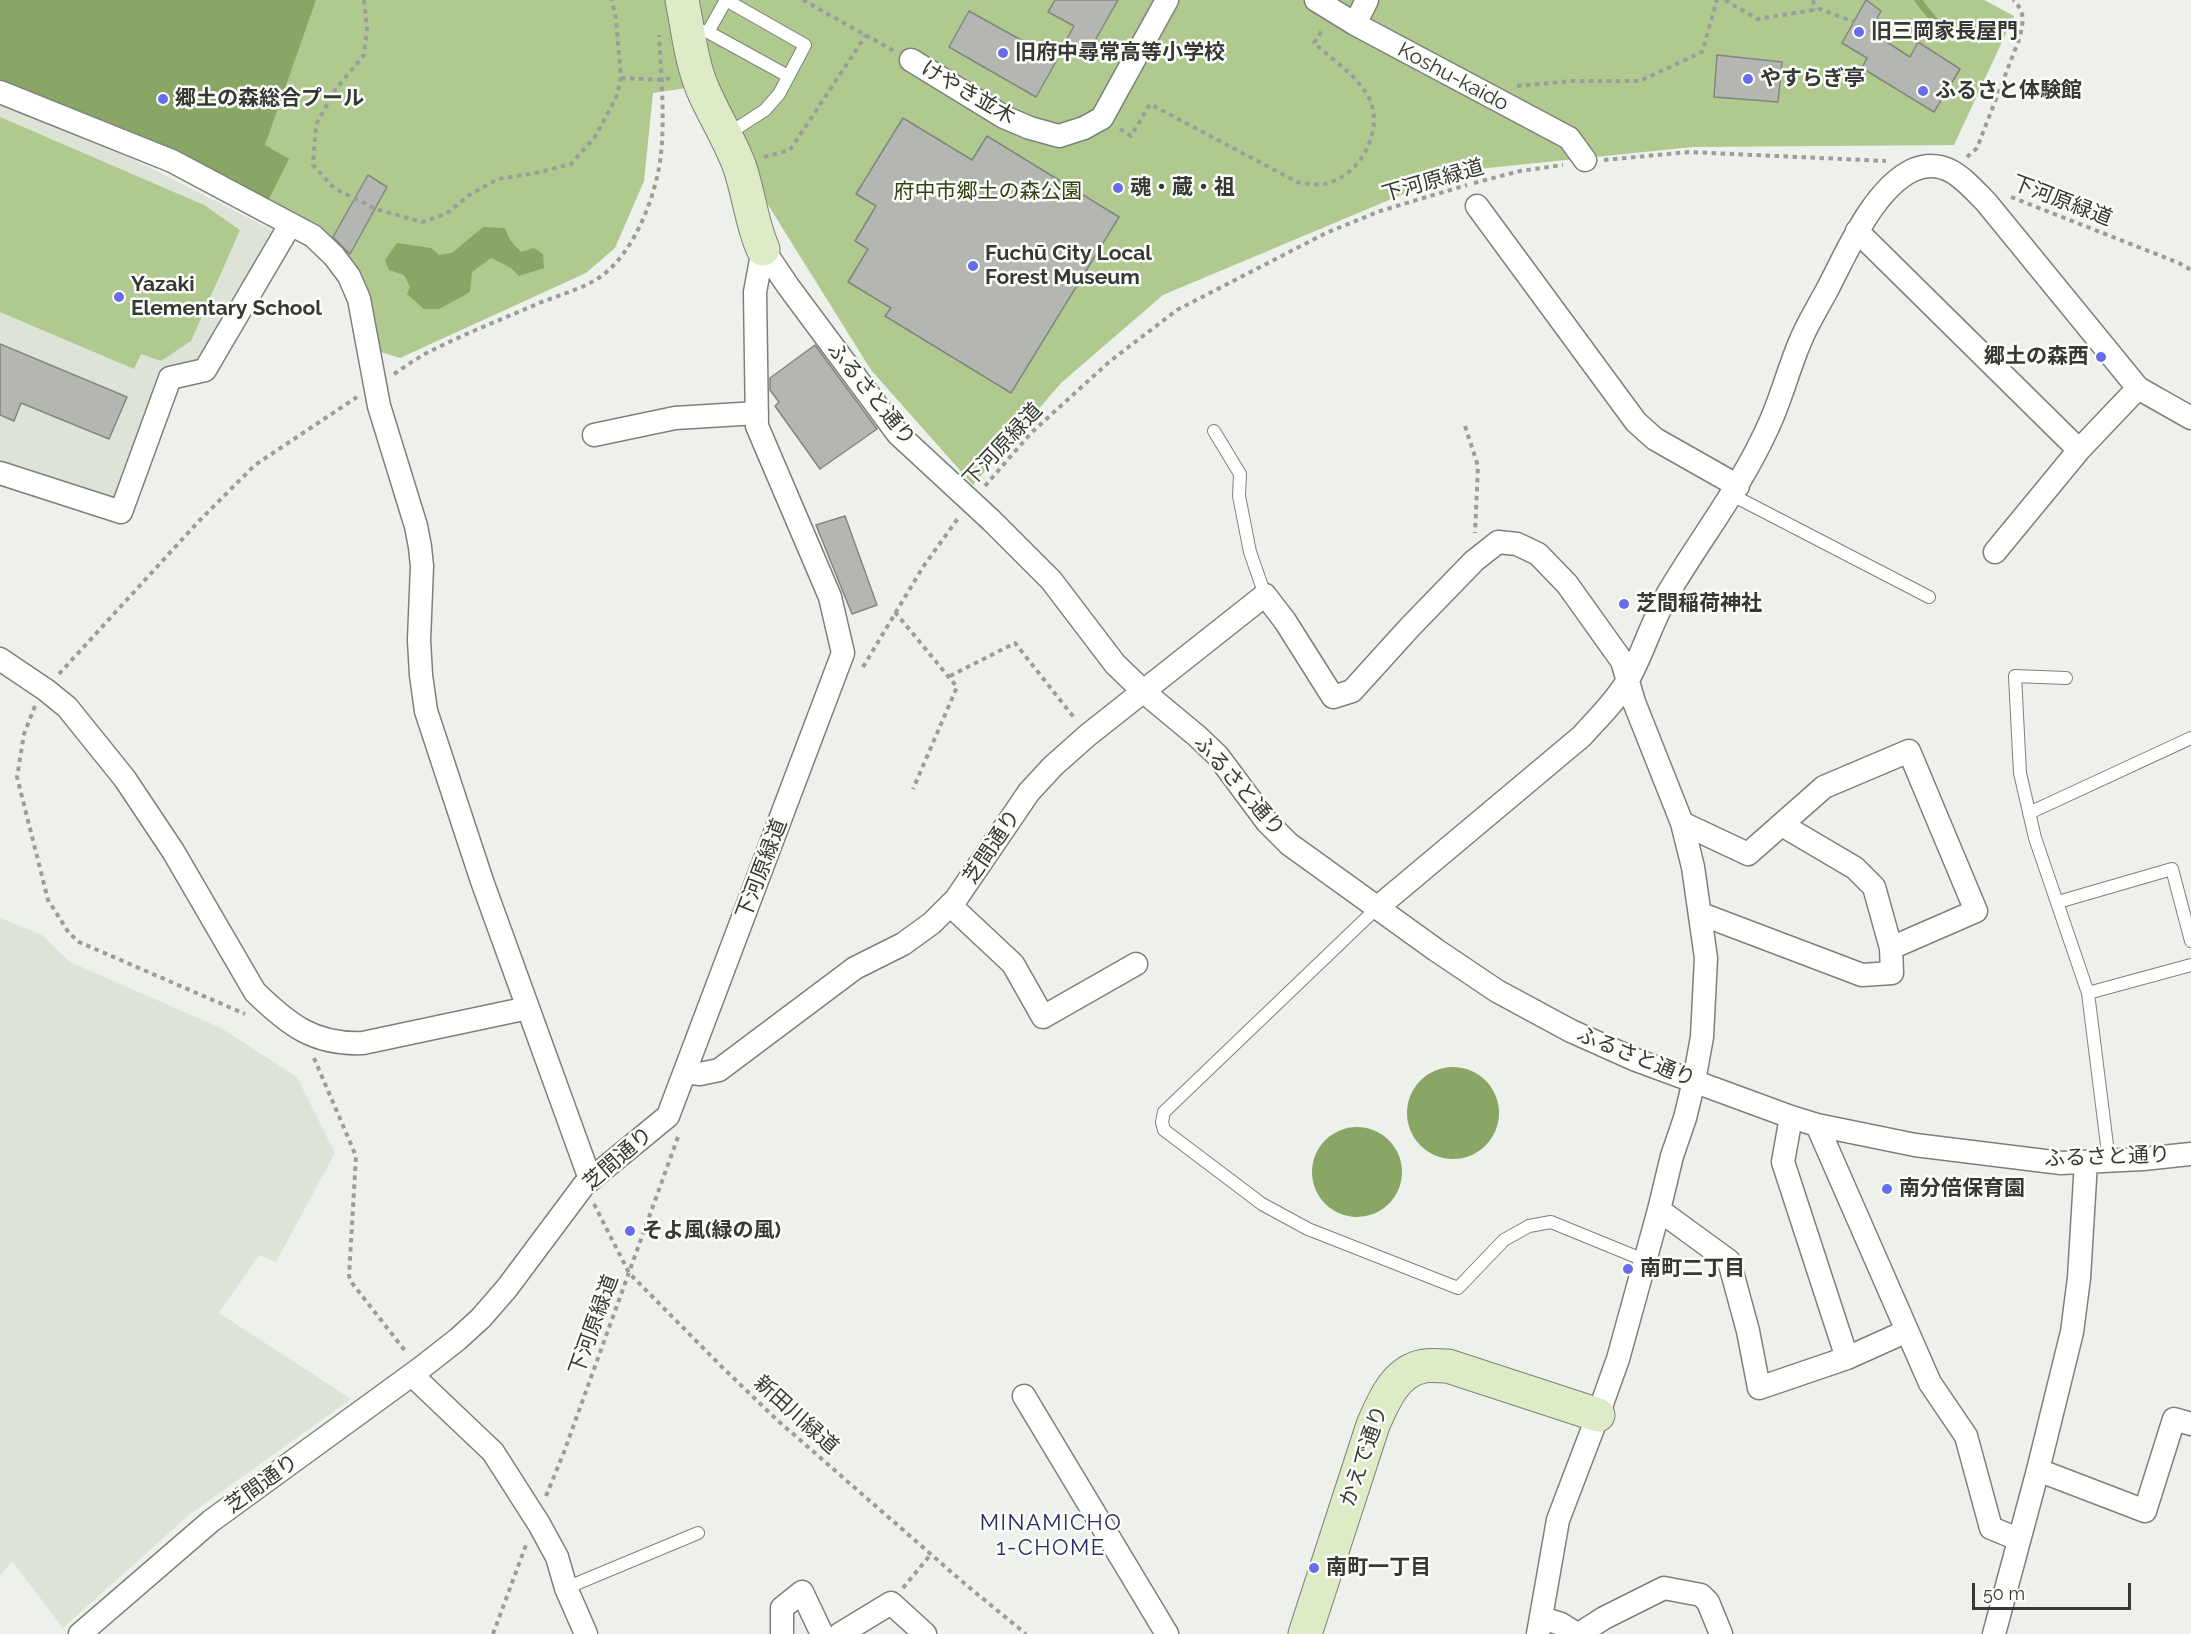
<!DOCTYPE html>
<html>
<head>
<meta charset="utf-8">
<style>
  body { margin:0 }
  #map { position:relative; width:2191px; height:1634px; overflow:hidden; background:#edf0eb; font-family:Raleway,sans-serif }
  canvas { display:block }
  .scale { position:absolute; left:1972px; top:1583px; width:159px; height:27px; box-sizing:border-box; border:3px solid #373836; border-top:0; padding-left:8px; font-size:18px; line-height:21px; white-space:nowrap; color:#373836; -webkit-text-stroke:4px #fbfdf8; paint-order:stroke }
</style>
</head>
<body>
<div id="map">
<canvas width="2191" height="1634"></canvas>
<div class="scale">50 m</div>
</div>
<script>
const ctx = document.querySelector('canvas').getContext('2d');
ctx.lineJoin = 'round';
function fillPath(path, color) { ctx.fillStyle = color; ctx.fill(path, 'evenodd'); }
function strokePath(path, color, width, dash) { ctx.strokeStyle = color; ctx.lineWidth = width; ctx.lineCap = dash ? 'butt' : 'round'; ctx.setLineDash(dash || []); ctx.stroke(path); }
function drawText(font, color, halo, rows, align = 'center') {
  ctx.font = font + ' Raleway,"Noto Sans JP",sans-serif'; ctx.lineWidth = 5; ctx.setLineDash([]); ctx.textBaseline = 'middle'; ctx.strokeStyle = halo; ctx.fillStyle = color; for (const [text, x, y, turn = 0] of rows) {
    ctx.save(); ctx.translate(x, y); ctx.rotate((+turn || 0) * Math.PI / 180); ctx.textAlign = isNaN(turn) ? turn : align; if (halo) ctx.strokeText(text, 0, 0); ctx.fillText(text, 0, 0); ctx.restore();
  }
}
fillPath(new Path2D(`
  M0,100L145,165L276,232L199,362L163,372L115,498L0,462Z
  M0,918L42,935L70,962L221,1028L297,1077L335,1153L276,1262L259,1255L219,1313L351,1399L190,1514L63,1628L12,1561L0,1576Z`), '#dee3d8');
fillPath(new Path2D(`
  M0,0H1984L2014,16L1954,145L1693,147L1458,171L1163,295L1061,383L973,485L871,370L750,176L713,84L653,93L644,181L615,248L586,273L400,358L381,352L358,269L319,225L78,116L0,85Z
  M0,117L204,205L240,230L191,341L161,361L141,354L134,369L0,312Z`), '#b0c98e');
fillPath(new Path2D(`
  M0,0H316L265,145L289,159L267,203L89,117L0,80Z
  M483,227L505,228L510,240L521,252L534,248L543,254L544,268L519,276L511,268L491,258L472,272L470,292L439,309H424L407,294L410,287L404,275L389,270L385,260L397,243L431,248L439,255L452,253Z
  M1407 1113a46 46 0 1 1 92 0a46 46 0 1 1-92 0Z
  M1312 1172a45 45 0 1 1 90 0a45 45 0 1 1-90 0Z`), '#8aa664');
strokePath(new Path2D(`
  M1918,0L1941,29`), '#8aa664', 7);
const building = new Path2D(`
  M1055,0H1118L1084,60L1061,49L1074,26L1048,12Z
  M1866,0L1881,11L1870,31L1910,57L1918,42L1960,69L1934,112L1862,68L1867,58L1842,43Z
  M969,11L1057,60L1036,97L949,47Z
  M1717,55L1782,62L1778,102L1714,97Z
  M903,118L972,160L987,136L1119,217L1011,393L885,316L891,308L848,282L868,249L855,241L876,206L856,194Z
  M368,175L387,187L350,254L333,237Z
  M0,344L127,397L109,439L21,403L14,421L0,415Z
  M815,345L877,429L820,469L775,406L779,402L770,390V378Z
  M845,516L877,605L852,614L816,525Z`);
fillPath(building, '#b4b6b2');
strokePath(building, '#848581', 1.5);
const lane = new Path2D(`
  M702,31L708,32L788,76
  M708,32L726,0L805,45L779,94L765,110L728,134
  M1214,431L1240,474L1239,496L1250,552L1265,595
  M1732,495L1929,597
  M2066,678L2015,676L2020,773L2035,838L2088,993L2109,1161
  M2029,813L2191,738
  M2058,902L2172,869L2191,941
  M1378,907L1164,1112L1162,1122L1164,1130L1262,1204L1308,1229L1458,1288L1504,1240L1529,1226L1551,1222L1644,1260
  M2088,993L2191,965
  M566,1588L698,1533`);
const street = new Path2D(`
  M1316,0L1355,24L1569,138L1585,160
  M1355,24L1367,0
  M911,60L1004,117L1030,128L1059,136L1084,128L1102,118L1167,0
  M0,92L172,161L313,236L334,256L349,276L359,299L379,406L416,526L420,547L422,566L419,640L421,675L426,711L482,881L590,1179
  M1477,206L1636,422L1655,439L1738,486
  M1857,231L2079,450
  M763,249L788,286L898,434L992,521L1051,580L1115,664L1144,692L1197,736L1218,756L1267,822L1289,844L1436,950L1497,991L1571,1031L1636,1060L1791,1117L1817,1125L1915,1145L2061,1163L2143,1159L2191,1154
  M594,435L675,418L757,413
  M0,473L121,512L170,378L205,370L290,225
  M1995,552L2079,450L2138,388
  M0,659L46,690L67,707L125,779L173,851L255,992C289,1025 314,1045 363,1043L528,1008
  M1682,823L1748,854L1824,787L1909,751L1976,911L1891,948
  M950,905L1013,964L1043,1017L1136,964
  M1378,907L1582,736C1598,718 1616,701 1628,680C1644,651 1653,618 1670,590C1703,535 1742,485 1768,427C1781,400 1788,370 1800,342C1807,324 1818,307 1827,290C1847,252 1873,189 1913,170C1946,156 1965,181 1986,202L2138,388L2191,418
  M1701,914L1862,975L1892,973L1891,948L1874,887L1855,868L1782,825
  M685,1072L700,1074L719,1070L855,968L903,944L932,923L956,899L1029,792L1053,766L1088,735L1265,595L1285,621L1333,697L1352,691L1410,627L1474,561L1498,542L1517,544L1538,554L1567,584L1622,661L1634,702L1682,823L1693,867L1706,958L1702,1037L1694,1081L1685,1118L1672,1156L1659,1210L1618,1359L1598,1415L1558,1520L1538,1634
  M1791,1117L1783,1162L1847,1358
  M1817,1125L1930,1383L1966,1436L1991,1528L2018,1539
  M1659,1210L1729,1261L1748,1331L1759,1388L1847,1358L1907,1331
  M412,1375L493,1452L539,1524L557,1557L566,1588L586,1634
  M1024,1396L1167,1634
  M2038,1470L2145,1511L2174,1419L2191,1424
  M1542,1618L1561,1624L1577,1634
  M80,1634L211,1521L421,1368L458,1339L481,1318L507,1288L584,1185L668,1116L843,653L830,597L757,426L755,292L763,249
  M782,1634V1608L802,1592L822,1634
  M840,1634L891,1603L925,1634
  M1579,1634L1604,1618L1664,1588L1701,1595L1708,1602L1721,1634
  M1994,1634L2038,1470L2072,1332L2079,1278L2086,1162`);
const secondary = new Path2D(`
  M682,0C688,29 691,62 703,90C714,115 729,139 739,165C749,193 751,222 763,249
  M1305,1634L1373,1425C1383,1402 1395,1371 1424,1366C1431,1365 1440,1366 1448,1366L1598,1415`);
strokePath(lane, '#7e807c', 14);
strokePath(street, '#7e807c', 25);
strokePath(secondary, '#7e807c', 35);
strokePath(new Path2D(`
  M364,0L367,28L364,55L335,90L316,125L313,165L335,189L379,210L422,222L446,214L469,195L498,179L536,173L571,164L595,137L616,98L621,78L616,19L612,0
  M803,0L894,51
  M1725,0L1757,19L1820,9L1854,22
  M1813,0L1815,10
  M621,78L662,80L671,78
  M1517,86L1572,81H1640L1702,52L1717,0
  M1120,129L1131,136L1150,104L1297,182C1307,184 1319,186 1329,183C1362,172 1383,131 1370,100C1359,77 1333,60 1314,43L1323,29
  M764,157L790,150L866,35
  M1967,157L1977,148L2020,37C2023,21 2026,12 2013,0
  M1604,160L1689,152L1886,161
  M1474,183L1520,171L1563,165
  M2011,197L2179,263L2191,270
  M394,374C404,367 414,360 425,354C461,335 500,320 537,304C558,295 581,290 600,277C634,254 657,194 661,154C665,115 661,74 659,35
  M1465,426L1478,466L1475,533
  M985,486L1031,433L1109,362L1177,310L1326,233L1380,211L1467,185
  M895,612L957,687L913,789
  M863,667L923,567L959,517
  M59,674L198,522L255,465L357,397
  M950,676L1015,643L1076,720
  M35,706L24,734L17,777L48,900L69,933L79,942L245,1014
  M314,1058L356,1156L349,1276L352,1283L406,1352
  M594,1204L629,1273L722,1367L776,1419L965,1584L1026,1634
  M546,1496L564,1452L678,1137
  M903,1588L931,1554
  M493,1634L526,1545`), '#9b9d9a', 4, [4.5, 4.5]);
strokePath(lane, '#fff', 12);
strokePath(street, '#fff', 22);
strokePath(secondary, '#deebc7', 33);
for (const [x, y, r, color] of [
  [1859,32,6,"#676de6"],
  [1003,53,6,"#676de6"],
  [1748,79,6,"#676de6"],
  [1923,91,6,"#676de6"],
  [163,99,6,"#676de6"],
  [1118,188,6,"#676de6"],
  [973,266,6,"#676de6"],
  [119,297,6,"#676de6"],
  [2101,357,6,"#676de6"],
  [1624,604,6,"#676de6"],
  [1887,1189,6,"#676de6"],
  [630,1231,6,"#676de6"],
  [1628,1269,6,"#676de6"],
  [1314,1568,6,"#676de6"]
]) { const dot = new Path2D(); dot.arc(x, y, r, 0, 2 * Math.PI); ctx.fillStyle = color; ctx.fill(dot); strokePath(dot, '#fbfdf8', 2); }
drawText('bold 21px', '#373836', '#fbfdf8', [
  ["旧三岡家長屋門",1871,32],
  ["旧府中尋常高等小学校",1015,53],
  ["やすらぎ亭",1760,79],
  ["ふるさと体験館",1935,91],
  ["郷土の森総合プール",175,99],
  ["魂・蔵・祖",1130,188],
  ["Fuchū City Local",985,254],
  ["Forest Museum",985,278],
  ["Yazaki",131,285],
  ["Elementary School",131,309],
  ["郷土の森西",2089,357,"right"],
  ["芝間稲荷神社",1636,604],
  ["南分倍保育園",1899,1189],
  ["そよ風(緑の風)",642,1231],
  ["南町二丁目",1640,1269],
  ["南町一丁目",1326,1568]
], 'left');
drawText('21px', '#373836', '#fbfdf8', [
  ["Koshu-kaido",1453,77,28],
  ["けやき並木",968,93,30],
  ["下河原緑道",1433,181,-16],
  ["下河原緑道",2062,201,21],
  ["ふるさと通り",871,394,51],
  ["下河原緑道",1003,445,-47],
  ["ふるさと通り",1239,786,49],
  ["芝間通り",992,847,-56],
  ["下河原緑道",762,869,-69],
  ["ふるさと通り",1636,1057,22],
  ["ふるさと通り",2107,1157,-2],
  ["芝間通り",618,1159,-41],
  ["下河原緑道",594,1325,-70],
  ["新田川緑道",796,1415,42],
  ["かえで通り",1364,1456,-71],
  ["芝間通り",262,1484,-36]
]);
drawText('21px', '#304211', '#fbfdf8', [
  ["府中市郷土の森公園",988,192]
]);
ctx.letterSpacing = '1.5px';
drawText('22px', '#292c66', '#fbfdf8', [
  ["MINAMICHO",1051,1523],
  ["1-CHOME",1051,1548]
]);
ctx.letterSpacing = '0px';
</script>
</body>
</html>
